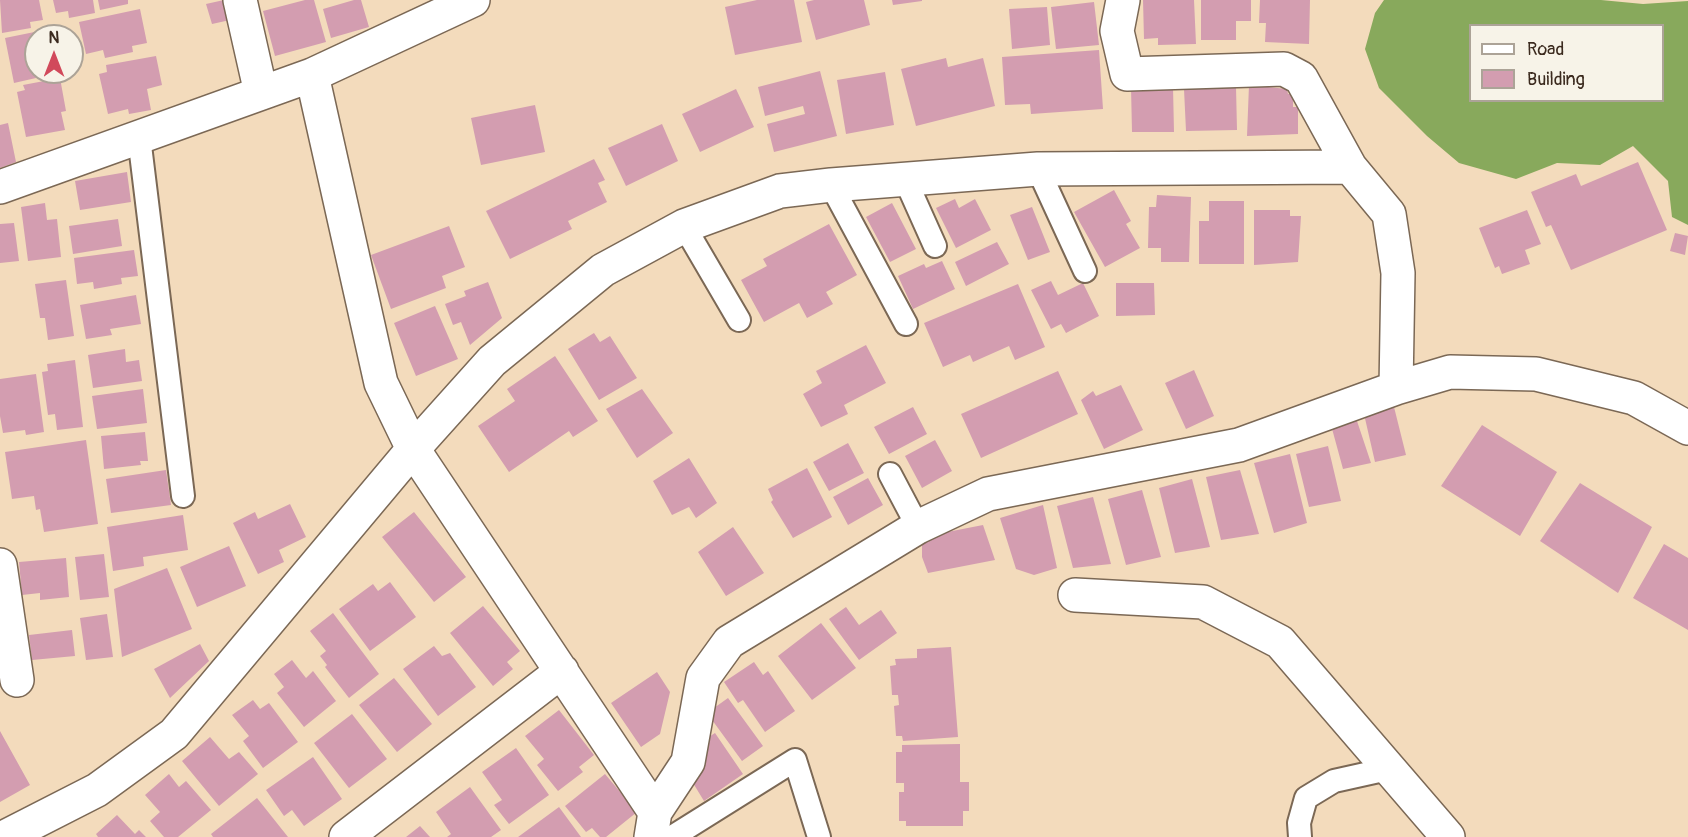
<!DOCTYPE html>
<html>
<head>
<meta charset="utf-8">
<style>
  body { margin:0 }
  #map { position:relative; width:1688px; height:837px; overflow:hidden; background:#f3dbbc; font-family:Pangolin,sans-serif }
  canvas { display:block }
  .legend { position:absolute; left:1469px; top:24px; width:195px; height:78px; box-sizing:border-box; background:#f7f3e8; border:2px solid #aca397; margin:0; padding:8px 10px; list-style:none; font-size:18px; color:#3b2a1e }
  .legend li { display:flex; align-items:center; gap:12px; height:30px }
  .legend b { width:30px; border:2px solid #aca397 }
  .north { position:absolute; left:24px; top:24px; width:60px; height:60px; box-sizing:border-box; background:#f7f3e8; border:2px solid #aca397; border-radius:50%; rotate:0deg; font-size:16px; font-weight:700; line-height:24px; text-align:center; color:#3b2a1e }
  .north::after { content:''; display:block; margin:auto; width:21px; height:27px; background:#d1495b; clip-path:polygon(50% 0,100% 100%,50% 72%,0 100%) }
</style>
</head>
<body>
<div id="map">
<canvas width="1688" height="837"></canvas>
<ul class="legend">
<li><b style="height:8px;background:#fff"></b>Road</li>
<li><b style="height:16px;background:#d39db0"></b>Building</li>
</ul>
<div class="north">N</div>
</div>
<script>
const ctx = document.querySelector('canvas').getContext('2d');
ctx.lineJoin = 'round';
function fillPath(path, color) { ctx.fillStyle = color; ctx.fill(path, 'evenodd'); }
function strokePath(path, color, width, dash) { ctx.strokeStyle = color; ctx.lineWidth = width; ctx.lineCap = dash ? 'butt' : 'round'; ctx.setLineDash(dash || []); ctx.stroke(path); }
fillPath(new Path2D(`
  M1384,0H1601L1643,4L1688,1V225L1672,217L1668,181L1633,146L1600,165L1557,163L1516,179L1459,163L1427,136L1379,88L1365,49L1375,13ZM1470,26H1662V100H1470Z`), '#88a95c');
fillPath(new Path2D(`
  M0,0H39L43,20L30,22L31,28L2,33Z
  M53,0H93L95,13L69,18L68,11L56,13Z
  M98,0H128V4L100,10Z
  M224,0L230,20L212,24L206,4Z
  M305,0H314L326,42L275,56L263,11Z
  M354,0H361L369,27L331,38L323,9Z
  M757,0H794L802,42L735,55L725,7Z
  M814,0H864L870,25L816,40L806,2Z
  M892,0H922V1L893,5Z
  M1143,0H1194L1196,44L1158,45V38L1144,39Z
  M1201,0H1251V21H1236V40H1201Z
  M1260,0H1310L1309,44L1265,42L1266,23H1259Z
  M1094,2L1099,45L1056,49L1051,7Z
  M1047,7L1050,45L1012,49L1009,9Z
  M140,9L147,43L132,46L133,52L105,58L103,50L86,54L79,22Z
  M64,26L66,36H36V68L34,69L36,78L14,83L5,38Z
  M1099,50L1103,109L1031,114L1030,104L1005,105L1002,57Z
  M156,56L162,85L147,89L151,110L129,114L128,109L108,114L99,74L107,72L106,65Z
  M946,58L948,67L983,58L995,106L916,126L901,69Z
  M820,71L837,136L774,152L767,124L805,114L803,106L765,116L758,87Z
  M885,72L894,125L846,134L837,80Z
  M60,78L66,111L61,112L65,130L26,137L17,92L25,90L23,85Z
  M1249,85L1287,89L1288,94H1293V107H1298V134L1247,136Z
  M1131,87H1173L1174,132H1132Z
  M1236,87L1237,130L1186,131L1184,89Z
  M736,89L754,127L700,152L682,114Z
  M535,105L545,152L481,165L471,118Z
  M8,123L16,162L0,168V125Z
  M662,124L678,161L626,186L608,148Z
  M594,159L605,180L598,183L607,202L568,221L572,229L510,259L486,211Z
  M1638,162L1667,230L1571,270L1551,225L1546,227L1531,192L1576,174L1581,186Z
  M127,172L131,202L80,210L75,181Z
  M1114,190L1131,221L1126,224L1140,248L1105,267L1074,212Z
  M1157,195L1191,197L1189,262H1161V248H1148L1149,207H1156Z
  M955,199L959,208L975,199L991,230L956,248L936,208Z
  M1209,201H1244V264H1199V221H1209Z
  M45,203L47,220L57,219L61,257L28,261L21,207Z
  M892,203L916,249L890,262L866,217Z
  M1032,207L1050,252L1028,260L1010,215Z
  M1254,210H1290V216H1301L1298,262L1254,265Z
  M1527,210L1541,244L1525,250L1530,264L1502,274L1499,266L1495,268L1479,228Z
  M118,219L122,246L73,254L69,226Z
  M14,223L19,261L0,263V224Z
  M829,224L857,275L826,292L833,304L807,318L799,303L764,322L741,280L767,266L763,259Z
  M449,226L465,267L442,276L446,288L391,309L371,255Z
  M1675,233L1688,236L1685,255L1670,251Z
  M997,242L1009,264L966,286L955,262Z
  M134,250L138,276L121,278L122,284L94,289L93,282L77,284L74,258Z
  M942,261L955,289L913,309L898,276L924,264L926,268Z
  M66,280L74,336L48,340L45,318H40L35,284Z
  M1051,281L1058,295L1083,283L1099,316L1066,333L1061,324L1051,329L1031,290Z
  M488,282L502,318L470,345L461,322L453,325L445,304L466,296L464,291Z
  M1116,283H1154L1155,315L1116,316Z
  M1018,284L1045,347L1015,360L1009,346L973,362L970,355L943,367L924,323Z
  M136,295L141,324L110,329L112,335L86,339L80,305Z
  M435,306L458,359L416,376L394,323Z
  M594,333L600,342L610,336L637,378L599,400L568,349Z
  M866,345L886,383L844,405L848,414L821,427L803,394L822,383L816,371Z
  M125,349L126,362L139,360L142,381L93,388L88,355Z
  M555,356L598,421L573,437L569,431L509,472L478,426L515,401L507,389Z
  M75,360L83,427L57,430L55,414L48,415L42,372L48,371L47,364Z
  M1194,370L1214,416L1186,429L1165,383Z
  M1058,371L1078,414L981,458L961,414Z
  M36,374L44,432L26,435L25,430L3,433L0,416V379Z
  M1121,385L1143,430L1104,449L1081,400L1093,391L1096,396Z
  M143,389L147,423L97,429L92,396Z
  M642,389L673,433L637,458L606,409Z
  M913,407L927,434L889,454L874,427Z
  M1394,407L1406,455L1375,462L1364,414Z
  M1356,418L1371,463L1343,469L1331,425Z
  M1482,425L1557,472L1520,536L1441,486Z
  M145,432L148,461H140L141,465L104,469L101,436Z
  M86,440L98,524L44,532L40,509L36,510L34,496L12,499L5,452Z
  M935,440L952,471L922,488L905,456Z
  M848,443L864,473L829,491L813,462Z
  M1328,446L1341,501L1309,507L1296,454Z
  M1290,454L1307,523L1274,533L1254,463Z
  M689,458L717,503L696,518L689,507L672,515L653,481Z
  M807,468L832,517L793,538L771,502L773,500L768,489Z
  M166,470L171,505L111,513L106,479Z
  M1240,470L1259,534L1221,540L1206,477Z
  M868,478L883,505L848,525L833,497Z
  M1192,479L1210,547L1175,553L1159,488Z
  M1580,483L1652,527L1618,593L1540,541Z
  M1142,490L1161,557L1126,565L1108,499Z
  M1093,497L1111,564L1073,568L1057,506Z
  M290,504L306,537L279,550L284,562L258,574L233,523L255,512L258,519Z
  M1043,505L1057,568L1034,575L1016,569L1000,518Z
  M414,512L466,577L434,602L382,537Z
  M183,515L188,550L143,557L144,566L113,571L107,527Z
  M983,525L995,560L928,573L922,557V537Z
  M733,527L764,573L726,596L698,552Z
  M1664,544L1688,558V630L1633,598Z
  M229,546L246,586L197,607L180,567Z
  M104,554L109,597L80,600L75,557Z
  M66,558L69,597L40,600V593L22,595L19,562Z
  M167,568L192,629L122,657L114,589Z
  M390,582L416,617L370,651L339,609L373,584L378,591Z
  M483,606L520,651L507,662L513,669L493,686L450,633Z
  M846,607L859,625L881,610L897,633L859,660L829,619Z
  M333,613L379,674L349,698L325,667L327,665L320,656L326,651L310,631Z
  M107,614L113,657L86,660L80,618Z
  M821,623L856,668L812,700L778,656Z
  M72,630L75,656L32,660L29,635Z
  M200,644L209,661L170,698L154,669Z
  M434,646L442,656L450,653L476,687L438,716L403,669Z
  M951,647L958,737L903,741L902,736H896L894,706L899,705L898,695H892L890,666L896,665L895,659L917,658V649Z
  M292,660L306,678L313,671L336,701L304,727L277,693L284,687L274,674Z
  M754,662L763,675L768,671L795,711L765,732L743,700L738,703L724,682Z
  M657,672L670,692L660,734L641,747L611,703Z
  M394,678L432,724L397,752L359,705Z
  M728,698L763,746L742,761L707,713Z
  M253,700L260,709L269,703L298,742L263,768L243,741L249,736L232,715Z
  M559,710L594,755L579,767L583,772L558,791L537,765L544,759L525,736Z
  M352,714L387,759L349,788L314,743Z
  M0,731L30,785L0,802Z
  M715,733L743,774L704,801L693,783L704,740Z
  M210,737L229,759L239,752L258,774L219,806L182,761Z
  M960,744V782H969V811H963V826H906V821H899V792H904V783H896V752H902V745Z
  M516,748L549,795L509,824L494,805L502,800L482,772Z
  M313,757L342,799L304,826L292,810L284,816L266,790Z
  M169,774L179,787L186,781L211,810L178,837H164L150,821L160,812L145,795Z
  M605,774L637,812L606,837H600L592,828L586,832L565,806Z
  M470,787L501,830L491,837H447L451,834L436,812Z
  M257,798L288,837H213L211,834Z
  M559,807L581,837H518Z
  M117,815L135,834L139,830L146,837H98L96,834Z
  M420,826L430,837H406Z`), '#d39db0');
const lane = new Path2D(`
  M139,137L183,496
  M1038,169L1085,271
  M905,179L935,246
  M831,185L906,324
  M684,226L739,320
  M890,474L918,527
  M672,837L795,760L819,837
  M1300,837L1299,823L1306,798L1334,781L1388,769`);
const street = new Path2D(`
  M240,0L261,93
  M1123,0L1117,31L1127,74L1284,69L1301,78L1350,167L1389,214L1398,273L1396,388L1450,372L1536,374L1634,398L1688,428
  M312,75L381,383L413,449L655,812
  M0,187L312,75L473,0
  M0,565L17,680
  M1075,595L1203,602L1280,642L1448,837
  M5,837L97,790L174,734L413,449L492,361L603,270L684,226L780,191L831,185L1038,169L1350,167
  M346,837L562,671
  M651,837L655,812L688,762L703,678L729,642L918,527L988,494L1239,445L1396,388`);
strokePath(lane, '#7b6855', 26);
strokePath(street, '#7b6855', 36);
strokePath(lane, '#fff', 22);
strokePath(street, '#fff', 33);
</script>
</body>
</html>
